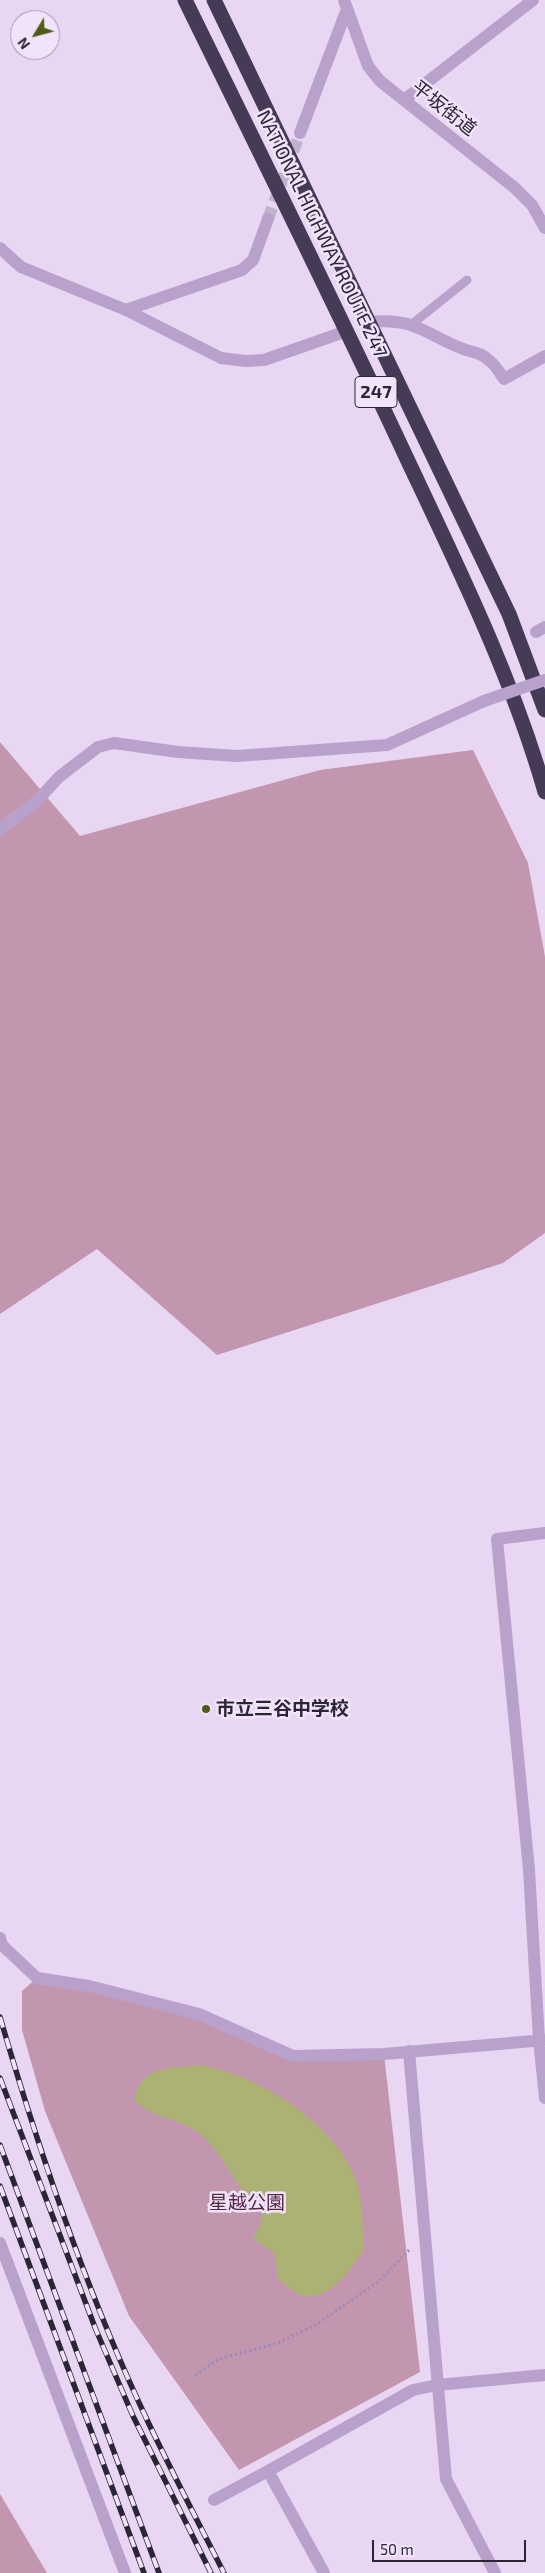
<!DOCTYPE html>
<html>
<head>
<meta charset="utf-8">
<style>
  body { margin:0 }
  #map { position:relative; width:545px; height:2573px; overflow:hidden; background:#e8d6f3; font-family:"Exo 2",sans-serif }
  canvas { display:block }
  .north { position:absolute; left:10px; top:10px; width:50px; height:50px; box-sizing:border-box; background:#f1e3fa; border:1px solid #a297ab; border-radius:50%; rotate:233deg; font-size:14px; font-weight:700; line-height:20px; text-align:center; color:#2b2535 }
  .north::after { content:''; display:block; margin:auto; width:18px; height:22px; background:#505a17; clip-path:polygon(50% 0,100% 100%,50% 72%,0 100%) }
  .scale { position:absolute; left:372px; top:2540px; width:154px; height:22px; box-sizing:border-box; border:2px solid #2b2535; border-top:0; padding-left:6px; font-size:15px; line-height:18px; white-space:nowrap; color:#2b2535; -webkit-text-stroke:4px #f1e3fa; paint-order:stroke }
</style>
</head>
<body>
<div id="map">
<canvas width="545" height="2573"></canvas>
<div class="north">N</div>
<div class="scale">50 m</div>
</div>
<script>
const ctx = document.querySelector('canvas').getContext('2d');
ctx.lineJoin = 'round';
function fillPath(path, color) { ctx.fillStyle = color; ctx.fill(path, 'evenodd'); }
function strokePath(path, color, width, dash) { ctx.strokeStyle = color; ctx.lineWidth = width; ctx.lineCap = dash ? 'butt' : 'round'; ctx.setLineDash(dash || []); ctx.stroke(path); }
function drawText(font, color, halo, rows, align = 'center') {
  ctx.font = font + ' "Exo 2","Noto Sans JP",sans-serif'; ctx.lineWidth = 5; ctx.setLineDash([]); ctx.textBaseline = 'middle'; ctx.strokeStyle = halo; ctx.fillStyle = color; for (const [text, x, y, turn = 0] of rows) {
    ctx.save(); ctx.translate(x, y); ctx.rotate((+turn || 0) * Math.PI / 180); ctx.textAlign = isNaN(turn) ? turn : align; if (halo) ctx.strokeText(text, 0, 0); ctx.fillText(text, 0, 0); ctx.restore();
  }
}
fillPath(new Path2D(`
  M0,742L80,836L320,770L473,750L528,863L545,957V1233L503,1263L217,1355L97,1249L0,1314Z
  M37,1978L199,2014L293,2056L384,2054L420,2372L239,2470L129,2316L45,2111L22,2030V1991Z
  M0,2494L47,2573H0Z`), '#c396b0');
fillPath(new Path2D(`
  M198,2065C257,2073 337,2124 357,2183C363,2204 363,2230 363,2251C351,2270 329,2300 304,2296C295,2294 285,2284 278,2279L274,2253L253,2239C257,2229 265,2220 261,2210C258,2202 250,2199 245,2193C227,2172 218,2143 191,2128C171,2117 150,2117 134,2099C143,2065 168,2069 198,2065Z`), '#abb273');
strokePath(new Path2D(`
  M268,219L300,133`), '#c2b3cd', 12, [12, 6]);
strokePath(new Path2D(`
  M195,2375L219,2359L278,2343L317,2324L379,2281L409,2250`), '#a28cb7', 3, [2.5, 2.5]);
strokePath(new Path2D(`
  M412,324L467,280`), '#b8a2cb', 9);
strokePath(new Path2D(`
  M344,0L368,66L380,81L515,188L532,205L545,228
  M404,100L533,0
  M300,133L347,9
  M0,248L21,267L126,310L221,358L245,361L264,360L347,331
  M126,310L242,270L253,260L268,219
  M369,322C418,317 426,336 466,350C476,353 483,354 490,361C496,366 500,373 504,379L545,356
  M536,632L545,627
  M0,829L37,801L59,777L98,747L114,743L178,752L237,756L387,745L484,701
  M545,1533L497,1539L529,1870L539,2040L545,2098
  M0,1938L2,1945L37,1978L89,1986L199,2014L293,2056L384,2054L545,2040
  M409,2051L446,2479L495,2573
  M0,2243L125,2573
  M214,2500L268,2471
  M324,2573L268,2471L413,2390L437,2385L545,2375`), '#b8a2cb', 12);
strokePath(new Path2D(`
  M185,0C260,153 336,306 408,461C459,569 512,677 545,792
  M214,0L509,614L545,710`), '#463b57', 15);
const rail = new Path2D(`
  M0,2017C40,2155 87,2294 149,2424C173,2474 199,2524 224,2573
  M0,2078L96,2330L133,2416L211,2573
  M0,2145L159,2573
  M0,2186L144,2573`);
strokePath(rail, '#2b2535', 5.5);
strokePath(rail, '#f1e3fa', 4, [11]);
strokePath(new Path2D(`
  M484,701L545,680`), '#b8a2cb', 12);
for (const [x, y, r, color] of [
  [206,1709,5,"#505a17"]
]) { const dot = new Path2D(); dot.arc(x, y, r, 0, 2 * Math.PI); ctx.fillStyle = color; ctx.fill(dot); strokePath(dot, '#f1e3fa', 2); }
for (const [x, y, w] of [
  [376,392,42]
]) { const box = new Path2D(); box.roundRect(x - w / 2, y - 15.5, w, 31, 4); ctx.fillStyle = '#f1e3fa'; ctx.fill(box); strokePath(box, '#2b2535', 1); }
drawText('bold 18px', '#2b2535', null, [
  ["247",376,392]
]);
drawText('19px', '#2b2535', '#f1e3fa', [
  ["平坂街道",444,108,38],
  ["NATIONAL HIGHWAY ROUTE 247",322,234,64]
]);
drawText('bold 19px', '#2b2535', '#f1e3fa', [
  ["市立三谷中学校",216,1709]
], 'left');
drawText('19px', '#552741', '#f1e3fa', [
  ["星越公園",247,2203]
]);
</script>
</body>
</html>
